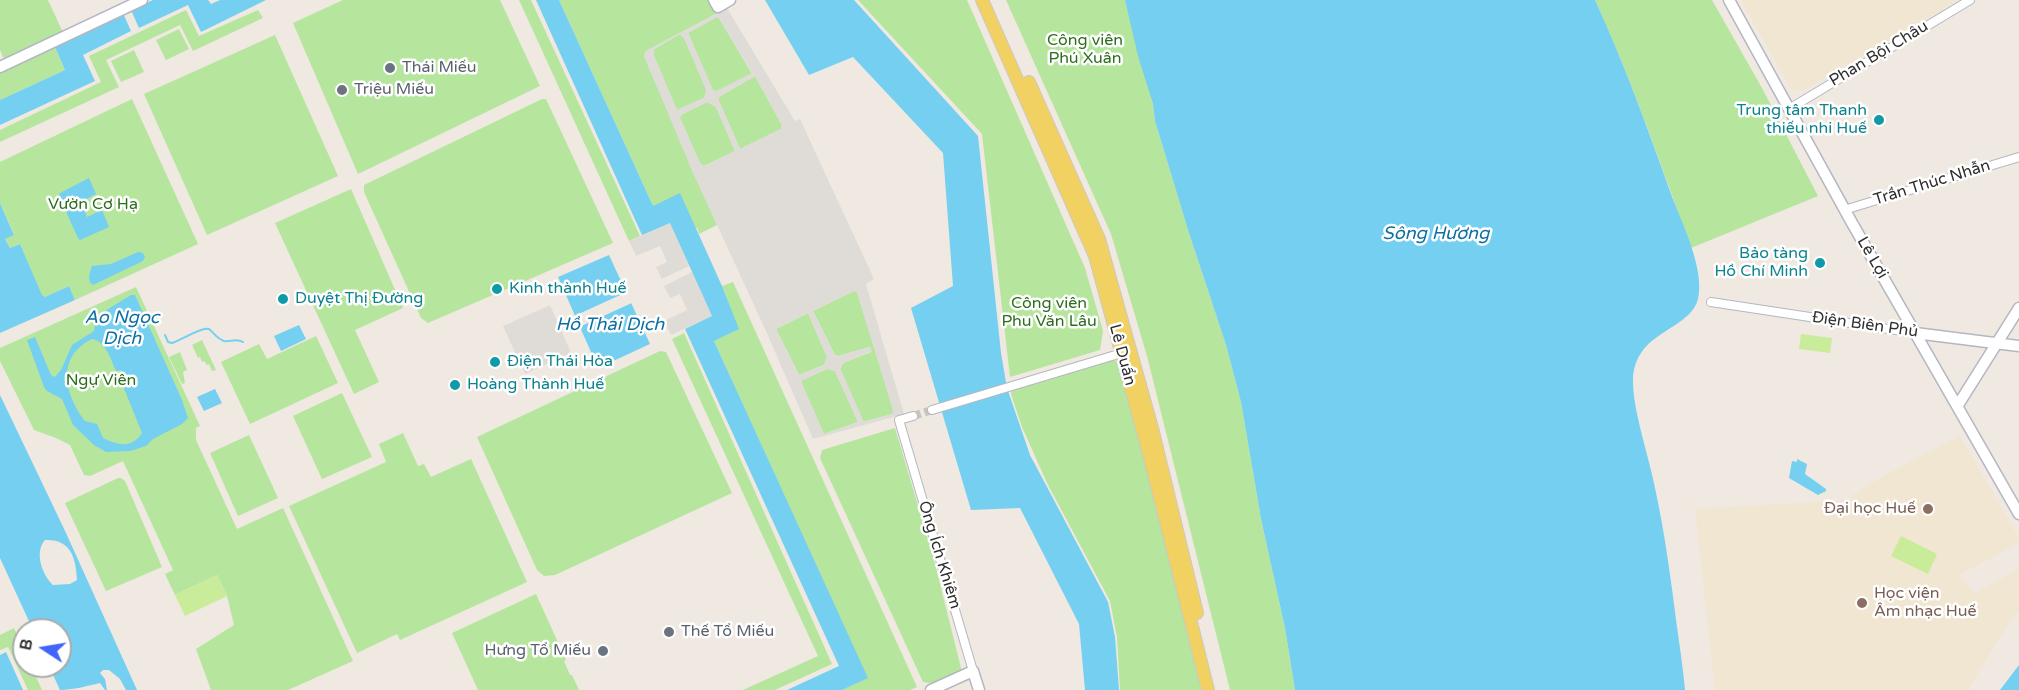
<!DOCTYPE html>
<html>
<head>
<meta charset="utf-8">
<style>
  body { margin:0 }
  #map { position:relative; width:2019px; height:690px; overflow:hidden; background:#efe9e1; font-family:"Varela Round",sans-serif }
  canvas { display:block }
  .north { position:absolute; left:12px; top:618px; width:60px; height:60px; box-sizing:border-box; background:#fff; border:2px solid #ababab; border-radius:50%; rotate:282deg; font-size:16px; font-weight:700; line-height:24px; text-align:center; color:#2e2e2e }
  .north::after { content:''; display:block; margin:auto; width:21px; height:27px; background:#4264fb; clip-path:polygon(50% 0,100% 100%,50% 72%,0 100%) }
</style>
</head>
<body>
<div id="map">
<canvas width="2019" height="690"></canvas>
<div class="north">B</div>
</div>
<script>
const ctx = document.querySelector('canvas').getContext('2d');
ctx.lineJoin = 'round';
function fillPath(path, color) { ctx.fillStyle = color; ctx.fill(path, 'evenodd'); }
function strokePath(path, color, width, dash) { ctx.strokeStyle = color; ctx.lineWidth = width; ctx.lineCap = dash ? 'butt' : 'round'; ctx.setLineDash(dash || []); ctx.stroke(path); }
function drawText(font, color, halo, rows, align = 'center') {
  ctx.font = font + ' "Varela Round",sans-serif'; ctx.lineWidth = 5; ctx.setLineDash([]); ctx.textBaseline = 'middle'; ctx.strokeStyle = halo; ctx.fillStyle = color; for (const [text, x, y, turn = 0] of rows) {
    ctx.save(); ctx.translate(x, y); ctx.rotate((+turn || 0) * Math.PI / 180); ctx.textAlign = isNaN(turn) ? turn : align; if (halo) ctx.strokeText(text, 0, 0); ctx.fillText(text, 0, 0); ctx.restore();
  }
}
fillPath(new Path2D(`
  M1741,0H1958L1802,91L1791,89Z
  M1960,436L2019,538V543L1959,575L1975,593L2019,569V612L2011,619L1968,690H1715L1695,509L1850,500L1853,495L1883,476Z`), '#f0e6d1');
fillPath(new Path2D(`
  M0,0H48L65,37L7,66L0,50Z
  M343,0H500L540,86L358,174L293,23Z
  M519,0H531L640,236L629,241Z
  M559,0H722L727,8L646,51L644,56L717,225L699,234L698,229L653,206Z
  M858,0H967L1085,268L1103,331L1100,350L1010,377L982,134Z
  M1006,0H1125L1153,104L1155,121L1188,230L1226,345L1241,402L1261,519L1285,628L1295,690H1230L1147,356L1111,234Z
  M1595,0H1712L1762,88L1818,196L1691,248C1661,165 1632,81 1595,0Z
  M186,10L199,36L258,10L263,18L193,51L180,25L106,60L119,87L0,142V130L101,82L89,56Z
  M715,18H719L752,74L717,91H713L688,33Z
  M179,29L189,49L166,60L156,40Z
  M680,34L684,38L707,90L704,98L677,110L653,55L654,49Z
  M275,35L338,176L207,235L144,94Z
  M55,47L65,70L0,100V72Z
  M134,50L144,72L121,82L111,61Z
  M755,76L782,125L781,129L740,149L719,101V97Z
  M132,99L198,244L75,300L69,286L45,297L42,296L20,244L10,248L5,238L14,234L0,203V162Z
  M542,99H546L613,243L428,323L421,318L364,192V185Z
  M705,103H709L716,107L735,151L704,166L700,163L680,118L681,115Z
  M351,189L403,308L355,330L379,382L354,394L275,223Z
  M733,282L917,687L910,690H842L867,678L714,341L738,329L722,286Z
  M136,287L200,426L196,428V440L237,529L283,508L353,661L288,690H211L196,649L234,625L227,596L217,575L175,595L165,574L173,570L123,461L90,476L84,475L70,445L56,438L34,430L0,361V348Z
  M854,291L857,292L894,411L892,414L863,422L840,369L843,363L871,352L870,347L838,356L835,355L813,311Z
  M808,313L827,357L824,365L799,375L776,329Z
  M684,333L832,664L775,690H743L818,656L672,339Z
  M316,336L338,383L250,424L221,362L259,344L267,359Z
  M202,340L216,370L212,371L209,364L207,365L204,361L202,362L200,357L198,358L192,345Z
  M660,351L666,352L732,493L555,575L544,576L537,570L477,437Z
  M180,352L187,370L183,372L185,383L182,384L169,357Z
  M1113,360L1118,362L1122,368L1202,690H1120L1117,637L1110,601L1047,483L1022,427L1011,394L1012,388Z
  M827,369L835,371L858,422L824,434L801,383L802,380Z
  M342,393L372,457L322,479L293,416Z
  M895,428L934,560L962,672L935,684L923,682L820,458L822,450Z
  M403,433L418,466L424,464L431,477L471,459L527,582L400,640L397,634L357,653L289,506L386,462L379,444Z
  M249,435L278,498L238,516L210,453Z
  M118,478H121L125,481L162,567L106,591L65,503Z
  M536,594L566,660L564,661L570,675H572L579,690H478L452,633Z
  M14,628L24,650V666H31L42,690H28L8,647L0,650V635Z`), '#b6e59e');
fillPath(new Path2D(`
  M1801,334L1832,338L1830,353L1799,349Z
  M1901,536L1937,554L1928,574L1891,556Z
  M217,575L227,596L185,616L175,595Z`), '#c9ec9a');
fillPath(new Path2D(`
  M727,8L795,121L800,119L874,279L866,284L904,414L813,439L765,329L693,173L644,56L646,51ZM715,18H719L752,73L717,91L713,90L688,33ZM680,34L684,38L706,90L704,98L677,110L654,55V49ZM755,76L782,125L781,129L740,149L719,101V97ZM705,103H709L716,107L735,151L704,166L700,163L680,118L681,115ZM854,291L857,292L893,411L892,414L864,422L840,368L843,363L872,351L870,347L838,356L835,355L813,311ZM808,313L827,357L824,365L799,375L776,329ZM827,369L835,371L858,422L824,434L801,381Z
  M670,222L689,266L662,279L656,267L667,262L660,246L636,256L629,241Z
  M692,272L712,316L671,335L664,321L687,310L680,294L670,298L664,286Z
  M550,305L571,353L525,374L503,326Z`), '#dfdcd8');
fillPath(new Path2D(`
  M153,0H208L211,4L220,0H266L201,32L188,5L139,28L131,10Z
  M536,0H559L653,206L680,193L722,286L739,329L714,341L868,678L842,690H787L839,666L685,329L712,316L670,223L642,235Z
  M765,0H854L978,136L1001,353L1007,388L1030,455L1108,602L1115,637L1119,690H1085L1079,624L1020,508L971,510L911,308L953,286L943,153L853,57L809,75Z
  M1125,0H1595C1624,63 1648,129 1671,194C1682,223 1705,269 1698,299C1689,332 1634,330 1633,381C1633,412 1649,456 1655,488C1665,534 1671,580 1677,627C1680,648 1683,669 1685,690H1295L1285,628L1261,519L1241,402L1226,345L1188,230L1155,121L1153,104L1138,56Z
  M123,13L131,31L83,55L95,81L0,125V100L65,70L55,47Z
  M89,178L96,194L81,202L87,217L102,210L109,227L80,240L78,238L59,196L60,193Z
  M0,203L14,235L5,239L10,248L20,244L42,295L45,297L69,286L75,300L0,333Z
  M138,252L143,253L145,257L143,261L93,285C86,281 90,272 92,266L111,264Z
  M609,255L650,344L598,368L558,277Z
  M131,295H135L182,400L188,418L182,424L153,439L146,446L130,451L106,452L94,445L73,425L62,399L47,391L44,387L27,340L35,337L51,375L55,377L61,370L72,345L94,331L96,318L100,314ZM92,339C106,341 111,360 116,371L121,370L125,379L121,381L142,433C132,449 117,445 103,438L97,424L85,421C65,395 55,357 92,339Z
  M299,325L306,339L281,351L274,336Z
  M215,389L222,403L204,411L197,397Z
  M0,395L66,533L137,690H126L120,679L109,670H103L100,673L105,679L107,690H105L100,683C87,686 73,690 60,690L49,666H60V630H33L0,558ZM45,540C71,539 76,558 77,580L70,584L53,585C42,575 34,552 45,540Z
  M1797,459L1807,464L1805,474L1826,489V491L1818,495L1789,478L1792,461L1797,462Z
  M6,652L23,690H0V655Z
  M2019,665V690H2000Z`), '#75cff0');
fillPath(new Path2D(`
  M629,291L634,302L577,328L572,317Z`), '#efe9e1');
strokePath(new Path2D(`
  M165,335L168,342L172,343C179,341 203,326 209,329C214,333 217,339 224,341C231,342 236,338 243,342`), '#75cff0', 2);
strokePath(new Path2D(`
  M913,416L932,410`), '#c8c4bd', 8, [8, 4]);
const street = new Path2D(`
  M1789,109L1970,0
  M1844,210L2019,157
  M1711,302L1915,333
  M932,410L1122,353
  M913,416L899,420L973,671`);
const secondary = new Path2D(`
  M714,0L718,7L730,0
  M1729,0L1852,223L2019,514
  M0,67L142,0
  M1915,333L2019,346
  M1958,405L2019,308
  M931,690L973,671L979,690`);
const primary = new Path2D(`
  M982,0L1095,256L1149,454L1208,690
  M1029,82L1099,239L1152,428L1197,613`);
strokePath(street, '#b4b7c1', 10);
strokePath(secondary, '#b4b7c1', 13);
strokePath(primary, '#c9c9c9', 14);
strokePath(street, '#fff', 8);
strokePath(secondary, '#fff', 10);
strokePath(primary, '#f2d163', 12);
for (const [x, y, r, color] of [
  [390,68,6,"#6b7280"],
  [342,90,6,"#6b7280"],
  [1879,120,6,"#0f9aa8"],
  [1820,263,6,"#0f9aa8"],
  [497,289,6,"#0f9aa8"],
  [283,299,6,"#0f9aa8"],
  [495,362,6,"#0f9aa8"],
  [455,385,6,"#0f9aa8"],
  [1928,509,6,"#8d6e63"],
  [1862,603,6,"#8d6e63"],
  [669,632,6,"#6b7280"],
  [603,651,6,"#6b7280"]
]) { const dot = new Path2D(); dot.arc(x, y, r, 0, 2 * Math.PI); ctx.fillStyle = color; ctx.fill(dot); strokePath(dot, '#fff', 2); }
drawText('16px', '#2c6e1b', '#fff', [
  ["Công viên",1085,41],
  ["Phú Xuân",1085,59],
  ["Vườn Cơ Hạ",93,205],
  ["Công viên",1049,304],
  ["Phu Văn Lâu",1049,322],
  ["Ngự Viên",101,381]
]);
drawText('16px', '#2e2e2e', '#fff', [
  ["Phan Bội Châu",1879,54,-31],
  ["Trần Thúc Nhẫn",1932,183,-17],
  ["Lê Lợi",1872,258,60],
  ["Điện Biên Phủ",1865,325,8],
  ["Lê Duẩn",1122,355,75],
  ["Ông Ích Khiêm",939,555,73]
]);
drawText('16px', '#5b616d', '#fff', [
  ["Thái Miếu",402,68],
  ["Triệu Miếu",354,90],
  ["Thế Tổ Miếu",681,632],
  ["Hưng Tổ Miếu",591,651,"right"]
], 'left');
drawText('16px', '#0d838f', '#fff', [
  ["Trung tâm Thanh",1867,111,"right"],
  ["thiếu nhi Huế",1867,129,"right"],
  ["Bảo tàng",1808,254,"right"],
  ["Hồ Chí Minh",1808,272,"right"],
  ["Kinh thành Huế",509,289],
  ["Duyệt Thị Đường",295,299],
  ["Điện Thái Hòa",507,362],
  ["Hoàng Thành Huế",467,385]
], 'left');
drawText('16px', '#785e54', '#fff', [
  ["Đại học Huế",1916,509],
  ["Học viện",1874,594,"left"],
  ["Âm nhạc Huế",1874,612,"left"]
], 'right');
drawText('italic 18px', '#0d6fa3', '#fff', [
  ["Sông Hương",1436,234],
  ["Ao Ngọc",122,318],
  ["Dịch",122,339],
  ["Hồ Thái Dịch",610,325]
]);
</script>
</body>
</html>
